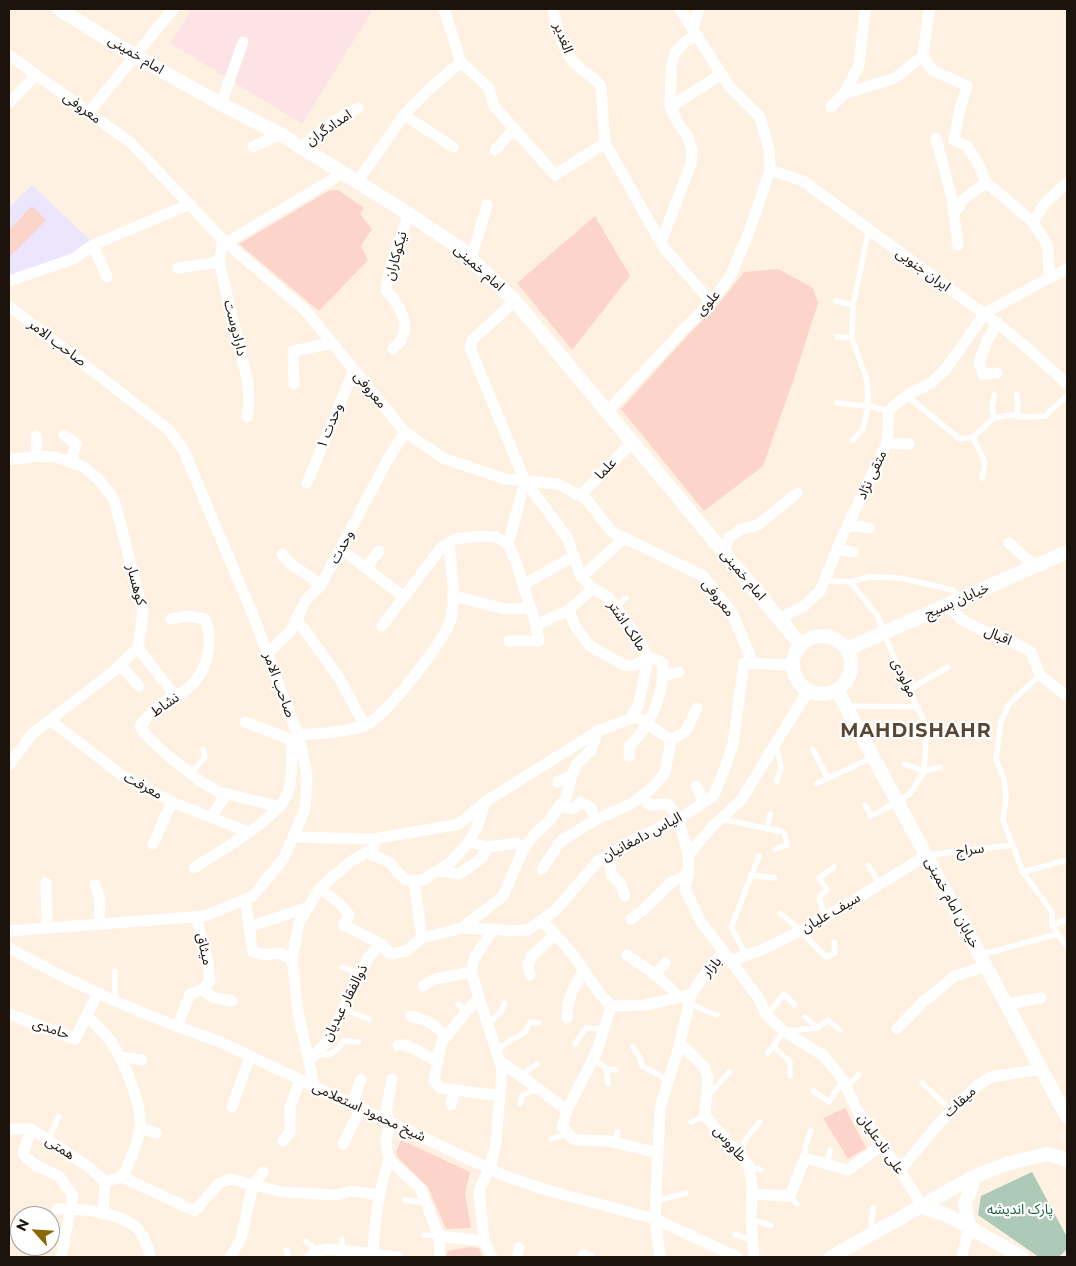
<!DOCTYPE html>
<html>
<head>
<meta charset="utf-8">
<style>
  body { margin:0 }
  #map { position:relative; width:1076px; height:1266px; overflow:hidden; background:#fff1e2; font-family:Montserrat,sans-serif }
  canvas { display:block }
  .frame { position:absolute; inset:0; border:10px solid #1c140c; pointer-events:none }
  .north { position:absolute; left:10px; top:1206px; width:50px; height:50px; box-sizing:border-box; background:#fff; border:1px solid #a4a19e; border-radius:50%; rotate:296deg; font-size:14px; font-weight:700; line-height:20px; text-align:center; color:#1c140c }
  .north::after { content:''; display:block; margin:auto; width:18px; height:22px; background:#8c6708; clip-path:polygon(50% 0,100% 100%,50% 72%,0 100%) }
</style>
</head>
<body>
<div id="map">
<canvas width="1076" height="1266"></canvas>
<div class="frame"></div>
<div class="north">N</div>
</div>
<script>
const ctx = document.querySelector('canvas').getContext('2d');
ctx.lineJoin = 'round';
function fillPath(path, color) { ctx.fillStyle = color; ctx.fill(path, 'evenodd'); }
function strokePath(path, color, width, dash) { ctx.strokeStyle = color; ctx.lineWidth = width; ctx.lineCap = dash ? 'butt' : 'round'; ctx.setLineDash(dash || []); ctx.stroke(path); }
function drawText(font, color, halo, rows, align = 'center') {
  ctx.font = font + ' Montserrat,"Noto Sans Arabic",sans-serif'; ctx.lineWidth = 4.5; ctx.setLineDash([]); ctx.textBaseline = 'middle'; ctx.strokeStyle = halo; ctx.fillStyle = color; for (const [text, x, y, turn = 0] of rows) {
    ctx.save(); ctx.translate(x, y); ctx.rotate((+turn || 0) * Math.PI / 180); ctx.textAlign = isNaN(turn) ? turn : align; if (halo) ctx.strokeText(text, 0, 0); ctx.fillText(text, 0, 0); ctx.restore();
  }
}
fillPath(new Path2D(`
  M32,185L90,240L67,258L9,279V207Z`), '#ece5fb');
fillPath(new Path2D(`
  M192,9H369L372,11L302,124L170,43Z`), '#fde2e6');
fillPath(new Path2D(`
  M1032,1172L1067,1237V1249L1059,1257H1039L978,1215L981,1196Z`), '#adc9b8');
fillPath(new Path2D(`
  M330,190H338L364,208L360,214L372,229L361,246L368,260L319,311L239,244Z
  M32,206L46,220L9,258V230Z
  M595,216L630,276L572,350L517,283Z
  M778,269L813,288L818,303L794,378L763,466L704,511L621,409L688,335L716,307L744,272Z
  M845,1108L866,1148L848,1159L823,1118Z
  M401,1140L470,1172L465,1194L471,1228L446,1229L428,1187L398,1158L396,1152Z
  M470,1247L479,1248L482,1257H447V1251Z`), '#fdd4c9');
strokePath(new Path2D(`
  M836,301L853,305
  M837,337L852,338
  M994,395L992,408L994,418
  M1017,395L1018,417
  M907,396L960,439L973,437L994,418L1009,415L1027,417L1045,416L1067,396
  M837,403L868,406L889,411
  M973,437L985,463L982,478
  M853,440L863,429L868,406L867,380L852,338L853,305L869,229
  M824,580L850,582L869,577L900,578L953,590L959,600
  M850,582L877,615L898,668L927,727L924,771L911,793L898,802L871,816L865,805
  M616,607L626,598
  M1040,675L1009,704L1001,721L996,760L1004,779L1006,798L1003,820L1023,872L1052,912V926L1067,947
  M910,689L948,667
  M847,706L918,707
  M776,746L781,767L777,781
  M813,749L828,779
  M904,764L924,771L940,767
  M191,773L205,757L203,749
  M816,784L873,757
  M721,819L784,832L787,845L775,849
  M767,829L770,814
  M928,855L1013,845
  M868,865L880,884
  M1023,872L1067,860
  M751,875L775,878
  M780,913L800,930L826,957L835,953L834,942
  M825,917L819,897L827,890L819,878L834,867
  M1052,926L1067,919
  M746,955L731,927L759,856
  M980,955L1058,934
  M342,967L361,974
  M115,1000V971
  M458,1004L467,1011
  M689,1004L717,1015
  M343,1009L369,1019
  M767,1015L784,994L795,1005
  M805,1017L818,1028
  M488,1024L500,1013L505,1003
  M575,1044L586,1028L603,1029
  M773,1046L790,1062V1076
  M633,1047L640,1058L642,1066L669,1080
  M496,1050L525,1032L530,1022L539,1023
  M316,1053C331,1058 335,1052 344,1041L359,1042
  M768,1053L784,1031L818,1028L828,1020L840,1030
  M593,1059L607,1069L608,1083
  M607,1069L616,1070
  M520,1076L537,1064
  M922,1083L952,1111
  M846,1087L859,1075
  M813,1091L829,1102L843,1080
  M709,1095L729,1072
  M520,1104L523,1095L537,1089
  M691,1122L705,1116
  M551,1139L568,1133
  M48,1140L59,1116
  M615,1142L618,1132
  M738,1154L748,1136L760,1122
  M805,1158V1146L811,1131
  M827,1164L830,1150
  M749,1166L761,1170
  M790,1196L797,1204
  M405,1200L426,1203
  M656,1201L686,1193
  M873,1208L871,1224L875,1233
  M751,1220L771,1225
  M735,1234L753,1241
  M424,1235L439,1236
  M306,1241L317,1251
  M286,1250L289,1257
  M342,1250V1239`), '#fff', 5.5);
strokePath(new Path2D(`
  M553,9C558,31 562,54 581,69C588,75 596,78 601,87L605,143L664,248L711,302
  M929,9L923,56L932,70L967,86L960,109L954,140L967,146L977,162L986,182L964,199L954,213
  M693,28L699,9
  M9,55L131,143L223,240L305,310L405,432L443,458L505,479L558,484L587,500L612,532L703,576L732,613L753,663
  M461,62L489,88L494,106L555,175L605,143
  M844,94L859,65L865,9
  M9,103L36,75
  M221,104L243,42
  M670,107L722,74
  M831,107L844,94L895,78L923,56
  M89,112L173,9
  M404,115L453,147
  M936,138L952,199L958,245
  M253,147L280,134
  M301,147L334,121L358,108
  M495,150L514,129
  M770,170L803,181L962,298C1000,323 1034,353 1067,384
  M357,182L404,115L427,91L461,62L444,9
  M986,182L1033,222L1046,202L1067,183
  M223,240L219,262L248,383L249,402L247,417
  M661,242L691,164L692,150L688,137L678,123L670,107L671,67L675,53L685,42L697,35
  M226,243L343,173
  M93,245L107,277
  M471,259L487,205
  M178,268L219,262
  M1049,278L1067,269
  M9,281L73,259L93,245L190,204
  M9,306L169,430L183,449L253,615L293,723L299,735L307,776L305,809L284,858L253,896L205,916L9,931
  M997,322L986,343L979,363L983,374L997,373
  M393,349C395,346 400,343 401,340C411,322 398,303 386,290L390,269L409,214
  M294,384L293,351L333,343
  M607,412L683,330L711,302L730,277L749,232L770,170L769,149L760,117L729,86L680,9
  M64,435L76,444L71,462
  M36,436L37,456
  M887,443L909,444
  M9,460L37,456L55,457L84,467L98,479L114,499L143,612L138,648L114,671L33,733L9,765
  M307,483L354,370
  M580,496L632,442
  M848,525L869,528
  M1009,543L1035,566
  M508,544L525,481
  M341,549L404,597
  M837,549L853,552
  M724,552L729,538L741,529L758,525L797,493
  M282,554L291,564L321,585
  M366,568L379,551
  M581,577L625,538
  M523,585L574,556
  M454,596L505,609L530,608
  M947,605L962,620L984,631L1009,640L1031,652L1040,675L1067,696
  M569,610L575,626L590,646L624,665L633,666L648,658L656,659L663,663C663,698 652,723 629,747V756
  M296,618L339,678L365,726
  M171,619L188,616L205,619C215,644 207,676 183,692C178,695 171,697 166,701C155,708 148,716 140,726L145,734L167,755L200,781L219,792L280,807
  M779,619L804,606L820,591L842,537L887,443L889,411L899,401L913,392L931,383L945,370L985,313L1049,278L1048,246L1033,222
  M536,625L569,610L593,588
  M382,626L441,548L455,539L481,536L495,537L508,544L516,562L536,625L539,641H509
  M138,648L175,696
  M267,654L290,632L306,600L321,585L387,461L405,432
  M120,665L139,686
  M663,676L679,672
  M808,691L741,800L711,828L688,855L689,865L685,889L701,922L758,997L767,1016L784,1031L824,1056L843,1080L857,1110L900,1170L923,1207
  M633,714L671,740
  M50,720L123,776L172,802L248,832
  M245,722L292,740
  M558,782L572,775
  M696,786L704,802
  M642,795L649,805L668,804L679,819L688,855
  M559,806L572,809L581,802L591,808L595,820
  M212,816L226,794
  M293,837L374,839V848L350,862L320,888L299,923L292,959L298,1012L314,1086
  M374,839L459,824L485,802L571,748L598,731L630,719L638,706L642,689L648,658L638,638L609,598L593,588L581,577L567,537L525,481L470,348L472,340L515,301
  M469,842L488,847L517,843L523,850
  M153,844L172,802
  M366,852L391,863L397,872L406,880H423L451,862L469,842L477,827L485,803
  M608,855L612,876L620,883L625,896
  M194,868C219,851 281,818 289,790C292,779 292,753 292,740L299,735C320,733 343,733 364,726C382,721 447,638 451,619C456,594 451,568 449,543
  M542,869L561,841L595,820L631,804L652,788L665,773L671,740L686,731L697,708
  M439,871L459,874L482,858L488,847
  M414,880L422,938
  M46,883L47,927
  M95,885L100,899L99,924
  M320,888L341,905L349,915L344,925L381,944L390,954L406,951L422,938L462,928L493,929L510,931L528,930L556,910L597,862L637,838L679,819L713,796L724,771L733,744L744,663L792,665
  M245,900L253,952L264,955L280,953L292,959
  M631,919L641,912L673,881L688,875
  M541,920C554,933 568,946 578,962C589,977 597,993 611,1006L644,1005L691,995
  M249,927L309,907
  M462,928L503,896L523,850L534,835L549,821L566,797L572,775L577,764L591,750L598,731
  M9,948C76,985 146,1017 218,1041L507,1177L550,1191L655,1219L737,1257
  M627,955C646,968 664,979 678,997
  M731,961C744,956 758,952 770,946C825,920 875,887 927,855
  M656,974L665,963
  M530,975L528,965L532,956L555,934
  M423,986L435,979L471,972
  M202,990L215,998L232,1001
  M479,996L441,1043L434,1080L440,1088L500,1096
  M1007,1004L1041,998
  M611,1006L597,1051L567,1110L562,1127L574,1140L609,1141L658,1153
  M9,1014L75,1039L98,993
  M87,1016C95,1024 104,1032 111,1042C124,1061 143,1106 140,1129C137,1147 130,1161 122,1177L105,1182
  M411,1016L427,1021L447,1035
  M567,1018C567,998 574,987 584,970
  M177,1027L190,994L202,990L210,981L208,962L196,917
  M897,1029L922,1003L955,976L986,966
  M680,1043L704,1067L708,1077L705,1116L749,1166L752,1186L751,1220L754,1257
  M398,1045H406L438,1061
  M119,1057L142,1060
  M499,1060L567,1110
  M309,1061L328,1041L368,958L381,944
  M392,1079L386,1112L390,1122L386,1143L389,1160L420,1188L439,1236
  M352,1104L361,1079
  M451,1105L454,1091
  M232,1107L250,1056
  M140,1128L156,1133
  M9,1129H31L89,1167L105,1182
  M31,1129L23,1154L35,1165L59,1176L73,1196L61,1257
  M283,1141L290,1132V1107L300,1080
  M343,1144L361,1108
  M900,1170L941,1121L977,1086L991,1077L1042,1069
  M122,1177L195,1211L218,1184L230,1179L282,1192L337,1195L351,1191L378,1195
  M752,1194L790,1196L805,1158L848,1170L882,1145
  M57,1209C79,1208 121,1213 137,1228C144,1235 148,1248 150,1257
  M103,1213L105,1182
  M583,1255L590,1257
  M230,1257L241,1239L253,1184L263,1172
  M310,1257L317,1251L330,1249L398,1257
  M373,1257C374,1223 378,1192 389,1160
  M440,1257L439,1236L484,1241
  M492,1257L484,1241L479,1190L490,1168L496,1143L502,1069L471,972L474,959L493,929
  M517,1257L519,1248
  M660,1257L655,1219L660,1108L680,1043L691,995L702,978L724,952
  M962,1257L969,1226`), '#fff', 11);
strokePath(new Path2D(`
  M59,9L135,56L221,104L280,134L409,214L461,249L515,301L800,644
  M793 665a29 29 0 1 1 58 0a29 29 0 1 1-58 0Z
  M847,649L1067,552
  M837,690L1067,1117
  M923,1207L947,1215L1022,1257
  M969,1226L965,1204L975,1176
  M831,1257L975,1176L1009,1163L1047,1154L1067,1160`), '#fff', 14);
drawText('14px', '#1c140c', '#fff', [
  ["الغدیر",563,38,69],
  ["امام خمینی",136,55,31],
  ["معروفی",82,108,36],
  ["امدادگران",329,128,-34],
  ["نیکوکاران",396,256,-74],
  ["امام خمینی",479,268,42],
  ["ایران جنوبی",923,270,36],
  ["علوی",708,303,-48],
  ["دارادوست",235,328,76],
  ["صاحب الامر",57,343,37],
  ["معروفی",370,390,51],
  ["وحدت ۱",330,426,-68],
  ["علما",606,469,-46],
  ["متقی نژاد",872,475,-65],
  ["وحدت",342,547,-62],
  ["امام خمینی",743,575,50],
  ["کوهسار",136,585,75],
  ["معروفی",718,598,52],
  ["خیابان بسیج",957,601,-24],
  ["مالک اشتر",627,626,56],
  ["اقبال",998,636,23],
  ["مولودی",904,678,64],
  ["صاحب الامر",279,685,70],
  ["نشاط",165,705,-35],
  ["معرفت",143,786,28],
  ["الیاس دامغانیان",642,837,-28],
  ["سراج",970,850,-7],
  ["خیابان امام خمینی",952,903,62],
  ["سیف علیان",831,913,-30],
  ["میثاق",204,949,77],
  ["بازار",712,967,-49],
  ["ذوالفقار عبدیان",345,1003,-63],
  ["حامدی",51,1029,19],
  ["میقات",960,1102,-43],
  ["شیخ محمود استعلامی",369,1112,25],
  ["طاووس",730,1144,49],
  ["علی نادعلیان",881,1144,55],
  ["همتی",60,1148,33]
]);
drawText('14px', '#1a6442', '#fff', [
  ["پارک اندیشه",1020,1210]
]);
ctx.letterSpacing = '1px';
drawText('bold 19px', '#5a4733', '#fff', [
  ["MAHDISHAHR",916,731]
]);
ctx.letterSpacing = '0px';
</script>
</body>
</html>
